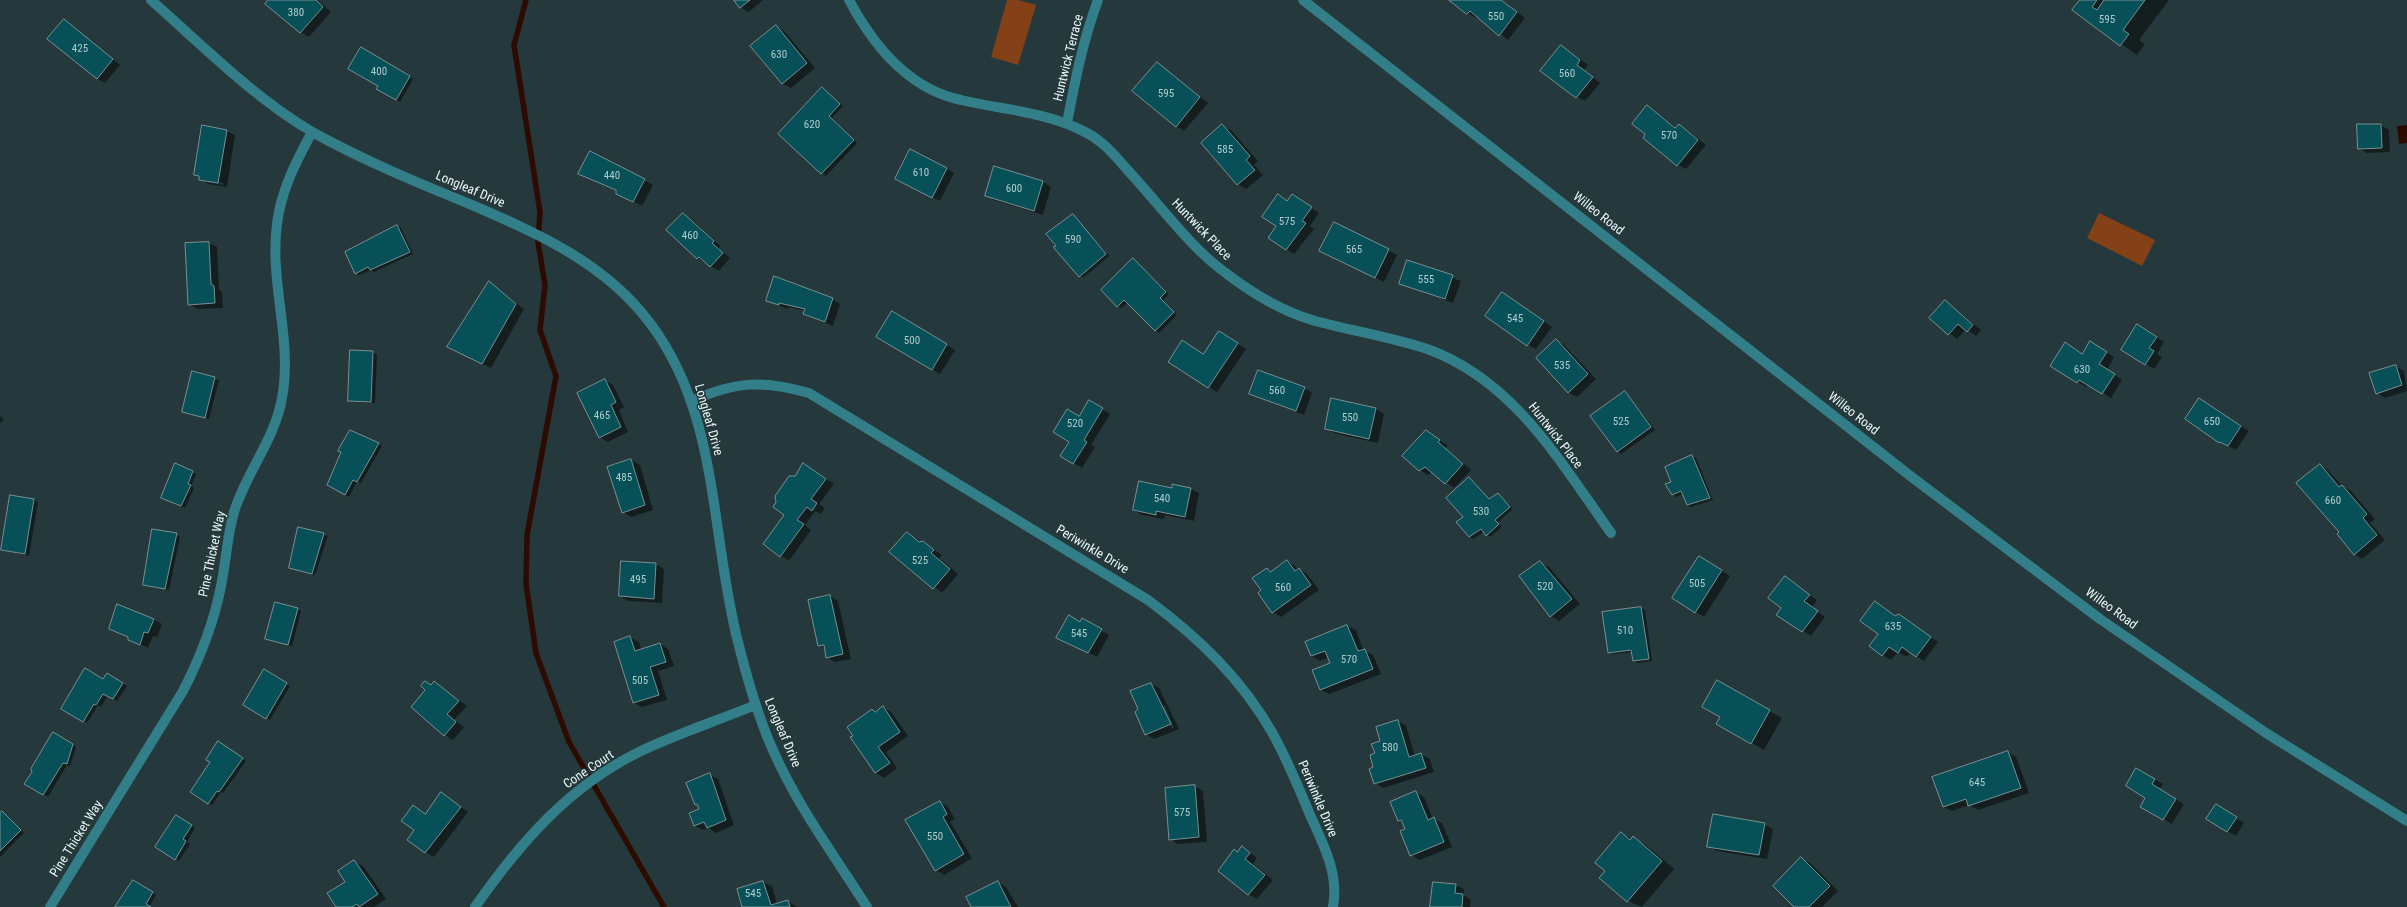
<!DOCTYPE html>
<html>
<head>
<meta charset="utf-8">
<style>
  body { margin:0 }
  canvas { display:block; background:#25383b }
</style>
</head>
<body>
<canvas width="2407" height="907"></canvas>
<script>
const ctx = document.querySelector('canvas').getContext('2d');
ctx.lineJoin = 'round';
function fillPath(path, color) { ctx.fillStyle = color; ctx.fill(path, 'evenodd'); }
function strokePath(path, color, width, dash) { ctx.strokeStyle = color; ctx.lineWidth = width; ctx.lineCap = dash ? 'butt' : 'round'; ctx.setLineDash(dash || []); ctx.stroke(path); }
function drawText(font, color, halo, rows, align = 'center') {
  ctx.font = font + ' "Roboto Condensed",sans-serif'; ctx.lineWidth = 3; ctx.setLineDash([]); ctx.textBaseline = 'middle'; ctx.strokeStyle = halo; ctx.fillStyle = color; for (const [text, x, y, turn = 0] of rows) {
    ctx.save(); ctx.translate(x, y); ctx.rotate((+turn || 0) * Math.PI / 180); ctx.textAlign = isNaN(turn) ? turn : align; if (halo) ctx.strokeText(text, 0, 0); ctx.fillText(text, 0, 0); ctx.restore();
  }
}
fillPath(new Path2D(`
  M1007,0H1018L1036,5L1018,65L991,57Z
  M2099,213L2155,240L2142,266L2087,238Z`), '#844016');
fillPath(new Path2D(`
  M2407,125V143L2399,144L2397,126Z`), '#2d0b00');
fillPath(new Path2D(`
  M270,0H317L331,12L309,37L301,32Z
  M736,0H763L749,12L741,8Z
  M1451,0H1502L1525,18L1508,40L1478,16L1476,18L1468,13Z
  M2081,0H2169L2139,40L2145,44L2137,55L2073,10Z
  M64,20L120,65L105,83L97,79Z
  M776,26L784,31L815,68L791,88L782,83Z
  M1562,46L1588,65L1584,70L1600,83L1585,101L1577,97Z
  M361,49L413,79L400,102L377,89L379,86Z
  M1157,63L1208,103L1184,131L1176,126Z
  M823,88L843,106L832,118L857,143L826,176L780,134Z
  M1648,106L1677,128L1679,125L1687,130L1706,145L1686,169L1678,165L1647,134Z
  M2381,125L2389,130L2390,152L2367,153L2359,148Z
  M1222,126L1231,130L1258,161L1254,165L1263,175L1246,189L1238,184L1202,143Z
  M226,131L235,135L227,187L208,184L195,175ZM207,180L223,183V185L207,182Z
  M591,152L653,185L642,206L617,191L588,178Z
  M995,167L1043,182L1051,187L1043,215L994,200L986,195Z
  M946,168L954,173L940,201L904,184Z
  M1278,195L1288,201L1300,200L1319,213L1310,226L1314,229L1294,254L1286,249L1277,226Z
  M683,214L691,219L721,247L719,249L730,258L719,271L697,258Z
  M1073,216L1109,256L1083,278L1057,246Z
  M1334,223L1397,255L1384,282L1329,256Z
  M397,226L401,228L413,254L374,272L371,270L359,275L355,273L346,253Z
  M209,243L217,247L219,290L222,292L223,308L198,309L189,304Z
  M1133,260L1169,294L1163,300L1177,315L1159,333L1128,302L1122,308L1118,306Z
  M1407,261L1461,281L1453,303L1400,283Z
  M489,282L524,309L491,368L448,347Z
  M1510,298L1552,327L1536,349L1528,345Z
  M832,299L840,304L833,326L813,318L805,314L806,311L788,307L787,309L767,300Z
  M1945,301L1981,330L1976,336L1966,329L1957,339L1930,318Z
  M892,312L955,350L940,374L878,337Z
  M2146,330L2164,342L2157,354L2162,357L2154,369L2122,350Z
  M1227,337L1246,349L1217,392L1169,362L1204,355Z
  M1556,340L1564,345L1596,379L1577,397L1568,392Z
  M2099,347L2114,357L2107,370L2122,380L2111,398L2088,384L2086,387L2051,365Z
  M373,352L377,355L375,403L353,402L349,400Z
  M2395,366L2404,371L2407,391L2385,398L2377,393Z
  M193,373L219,380L209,419L183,411Z
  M605,380L613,385L624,407L619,410L628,432L608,442L599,437Z
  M1304,388L1312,393L1304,415L1251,393Z
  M1625,392L1655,430L1621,454L1617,451Z
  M1332,400L1376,409L1384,414L1378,443L1334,433L1326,428Z
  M2207,405L2249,431L2236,450L2219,442Z
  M1098,406L1110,414L1091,445L1095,447L1082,468L1061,456L1080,418Z
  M0,416L4,420L0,423Z
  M1426,431L1448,446L1445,448L1471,470L1454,488L1432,472L1428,475L1420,470Z
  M379,444L382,446L361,483L357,482L349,497L328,485Z
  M1692,456L1696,458L1713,500L1691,507L1687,505L1683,494L1676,497L1672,494V482Z
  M631,460L640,465L653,510L631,517L623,512L608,468Z
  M804,464L834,484L819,504L825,508L821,514L815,511L805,525L811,530L789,561L764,544L785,514L795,477Z
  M2320,465L2328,470L2342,486L2351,491L2375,519L2370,523L2385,540L2362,559L2354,554L2340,533Z
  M192,472L196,474L191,486L194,488L185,508L166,500Z
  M1469,478L1490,500L1498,494L1513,509L1498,522L1502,527L1490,537L1484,532L1473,539L1469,536L1464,517Z
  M1172,489H1191L1199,493L1194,521L1165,515L1164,519L1142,515L1134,510Z
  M34,500L38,502L29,556L2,550Z
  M299,528L328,536L315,575L290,568Z
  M907,533L942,555L939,558L958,574L942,593L891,552Z
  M176,534L180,537L169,590L144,584Z
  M1287,561L1307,574L1319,590L1281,617L1273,612L1267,569L1272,572Z
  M1708,562L1730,576L1704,617L1696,612Z
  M1540,563L1549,567L1580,604L1559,621L1551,616L1520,576Z
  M656,564L664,569L662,603L628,601L620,596Z
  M1785,577L1817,600L1812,607L1825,617L1811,636L1795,625L1783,608Z
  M830,596L838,601L851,659L835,662L827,657L826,649L819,645Z
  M1875,602L1896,617L1907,620L1938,642L1924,661L1910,652L1907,657L1898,652L1891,660L1882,655Z
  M1641,608L1645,610L1652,661L1638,663L1634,661L1633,652L1612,654L1609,652Z
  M298,609L301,611L292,646L266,639Z
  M153,619L162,624L157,637L153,636L148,648L110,629Z
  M1082,620L1109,635L1097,657L1057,638Z
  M1347,626L1356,630L1363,650L1373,655L1381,674L1329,694L1321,690L1331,663L1329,657L1320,661L1312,656L1306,642Z
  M630,637L639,642L641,650L660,644L668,649L674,666L658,671L667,700L642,707L634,703L615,642Z
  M265,671L290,686L270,720L245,705Z
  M108,674L127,686L117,701L108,695L101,707L98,705L87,723L62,708L104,681Z
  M1718,681L1782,718L1764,750L1717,723L1721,717Z
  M434,682L467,706L454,720L464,727L453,740L445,735L432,686Z
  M1151,684L1159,688L1179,729L1154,739L1146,734ZM1162,706H1165L1174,728L1172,729Z
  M883,707L891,712L908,736L886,752L897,768L884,778L876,773L852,738L872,710L876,712Z
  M1398,721L1406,726L1415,756L1421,754L1430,759L1434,772L1383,788L1375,783L1376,754L1381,742Z
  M53,733L76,747L70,766L67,765L48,797L26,783Z
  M222,744L246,761L223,793L221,792L212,805L191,792Z
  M2008,752L2016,757L2029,793L1978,810L1969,805L1952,811L1943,807Z
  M2137,769L2163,784L2159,790L2184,804L2172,824L2141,806L2146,797Z
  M710,775L718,779L734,825L716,833L709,828L703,830L695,826L701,810L696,804Z
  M1195,786L1203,791L1207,842L1178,844L1170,839Z
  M1416,792L1424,797L1433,819L1442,823L1452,847L1420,860L1411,855L1406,830L1404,824L1399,821Z
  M449,798L468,812L434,857L425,852L415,830L413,806L426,814Z
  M940,802L948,807L955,819L950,822L972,858L944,875L936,870Z
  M2224,810L2244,823L2236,836L2227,831Z
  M0,815H6L24,833L0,857Z
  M176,816L195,828L187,842L190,844L179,861L157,847Z
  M1764,824L1773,829L1767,859L1717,851L1708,846Z
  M1621,834L1646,845L1674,869L1642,907L1628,901L1600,878L1606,871Z
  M1242,847L1257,858L1253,864L1273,880L1257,899L1248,894L1237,853Z
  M1802,859L1810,863L1838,891L1822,907H1796Z
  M354,862L363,866L386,899L374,907H337Z
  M134,882L156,895L149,907H116Z
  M763,882L772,886L777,904L788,901L797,907H743L738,890Z
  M998,882L1006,887L1018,907H972Z
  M1456,885L1464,889V895L1471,900L1470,907H1431Z`), '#0007');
strokePath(new Path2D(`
  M526,0L514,45L540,212L538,242L545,285L540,330L556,376L527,535L526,584L536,653L569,742L664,907`), '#2d0b00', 5.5);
const building = new Path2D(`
  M268,0H316L323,7L300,33L265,4Z
  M734,0H750L740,8Z
  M1449,0H1501L1517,12L1499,36L1470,11L1467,14Z
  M2080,0H2097L2092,7L2097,10L2104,0H2145L2123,30L2129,34L2120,46L2072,10Z
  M64,19L113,59L97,79L47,39Z
  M776,25L807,63L782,84L750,46Z
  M1561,45L1580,60L1577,65L1593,77L1576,98L1540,71Z
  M361,47L410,76L396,100L376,89L378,86L348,69Z
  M1157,62L1200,97L1176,127L1132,91Z
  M822,87L840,104L829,116L854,140L821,174L778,134Z
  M1647,105L1675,128L1679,124L1698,140L1677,166L1643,138L1645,134L1632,124Z
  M1222,124L1250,156L1246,160L1255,170L1237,185L1201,143Z
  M2357,124H2381L2382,148L2358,149Z
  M202,125L227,130L218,183L199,180V176L194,175Z
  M910,149L947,168L932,198L895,179Z
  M590,151L645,179L633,202L616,194V190L578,174Z
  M994,166L1043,181L1034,211L985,196Z
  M1278,194L1287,201L1292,194L1312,207L1302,221L1306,223L1286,250L1268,238L1276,226L1262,217Z
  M683,213L714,241L712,243L723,253L710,267L699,257L697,259L666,230Z
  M1073,214L1106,254L1079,277L1053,247L1056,246L1046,234Z
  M1334,222L1389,249L1375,278L1319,251Z
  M397,225L410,252L370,270L368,267L355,274L345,252Z
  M209,242L211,284L214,286L215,303L188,305L185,243Z
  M1133,258L1166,292L1160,298L1174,312L1155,331L1124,300L1117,307L1101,290Z
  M1407,260L1453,275L1445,299L1399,284Z
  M774,276L833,298L825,322L803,314L805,309L779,303V305L766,301Z
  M489,281L516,304L482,364L447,347Z
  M1502,292L1544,321L1527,346L1485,316Z
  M1945,300L1973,325L1967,332L1958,324L1948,335L1929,318Z
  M892,311L947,344L932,370L876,337Z
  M2137,324L2157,337L2149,348L2154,351L2145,365L2121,350Z
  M1219,331L1238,343L1208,388L1168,362L1182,340L1203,354Z
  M1556,339L1588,374L1568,393L1536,358Z
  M2090,341L2107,352L2099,364L2115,374L2102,394L2079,380L2077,383L2050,366L2065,342L2082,354Z
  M350,350L373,351L371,402L348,401Z
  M2396,365L2402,385L2376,394L2369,373Z
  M1258,370L1305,387L1296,411L1249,394Z
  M192,371L215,377L205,418L182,412Z
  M605,379L616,402L611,405L621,427L599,438L577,393Z
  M1625,391L1651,427L1617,452L1590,416Z
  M1331,398L1376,408L1369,439L1325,429Z
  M2199,398L2241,426L2228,446L2220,442L2219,443L2185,419Z
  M1089,400L1103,408L1084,440L1087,442L1073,464L1060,456L1069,442L1053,432L1067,409L1079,416Z
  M350,430L379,443L357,482L353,480L345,495L327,485L341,452L338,451Z
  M1426,430L1440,440L1438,442L1463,464L1445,484L1425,467L1419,471L1402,456Z
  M1692,455L1710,498L1687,505L1681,491L1672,495L1665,484L1671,482L1665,467Z
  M631,459L645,505L622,513L607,467Z
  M175,463L193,471L188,484L191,485L181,506L161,498Z
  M803,463L826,479L811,499L817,503L812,511L807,507L797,520L804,524L780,557L763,544L784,515L773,507L776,502L775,496L789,476H795Z
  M2320,464L2339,487L2342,485L2367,514L2363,518L2377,535L2354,555L2337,534L2339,532L2296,483Z
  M1469,477L1489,499L1498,493L1510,507L1495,520L1499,524L1486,536L1481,529L1469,537L1456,522L1463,517L1446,498Z
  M1139,481L1172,488V484L1191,488L1185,517L1156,511V515L1133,510Z
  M10,495L34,499L25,554L1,550Z
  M298,527L324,533L312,574L289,568Z
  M152,529L177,533L165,589L143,585Z
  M907,532L919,542L923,541L934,550L931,553L950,569L933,589L889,552Z
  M1699,556L1722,570L1695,613L1672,598Z
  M1287,560L1295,571L1299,568L1311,585L1272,613L1258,593L1261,590L1252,578L1267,568L1270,572Z
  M621,561L656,563L654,599L619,596Z
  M1540,561L1572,599L1550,617L1519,576Z
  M1785,576L1810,595L1804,601L1818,611L1802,632L1776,615L1781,608L1768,598Z
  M830,595L843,654L826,658L824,645L818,646L808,600Z
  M1875,601L1895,616L1899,614L1931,637L1916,657L1902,647L1898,653L1889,647L1882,656L1869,646L1878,634L1860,621Z
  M275,602L298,608L288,645L265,639Z
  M117,604L154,619L148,633L144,632L140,645L128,640V637L109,629Z
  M1641,607L1649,659L1633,661L1631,650L1608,653L1602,612Z
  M1069,615L1080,622L1082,618L1102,629L1088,653L1056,638Z
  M1347,625L1358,651L1365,649L1373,669L1320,690L1312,670L1330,663L1325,651L1311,656L1305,642Z
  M630,636L635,651L660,643L666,662L650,667L659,695L633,703L614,642Z
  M85,668L103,679L107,673L123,683L113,699L103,694L96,705L94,704L83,722L61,709Z
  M264,669L287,683L266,719L243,705Z
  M1717,680L1770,710L1751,744L1716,724L1720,717L1702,707Z
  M425,681L431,685L434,681L459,701L447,714L456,722L444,736L411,707L425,690L421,686Z
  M1151,683L1171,724L1145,735L1135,712L1138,709L1130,691Z
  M883,706L900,732L878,747L890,763L875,773L850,737L853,736L847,727L872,709L875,712Z
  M1398,720L1409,757L1421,753L1426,768L1374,784L1369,769L1373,767L1370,755L1375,753L1371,744L1380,741L1376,727Z
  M53,732L73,744L67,764L63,763L43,795L24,784L32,772L31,769Z
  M218,741L243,758L219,792L217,791L208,804L190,792L210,762L206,760Z
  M2008,751L2021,788L1968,806L1966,799L1943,807L1932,777Z
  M2136,768L2155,779L2152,784L2176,799L2163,820L2140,807L2145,798L2126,786Z
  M710,773L726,820L707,828L704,822L694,826L689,813L699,809L697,804L695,805L686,783Z
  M1195,785L1199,837L1169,840L1165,788Z
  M1416,791L1428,820L1434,817L1444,842L1410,856L1400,831L1405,829L1401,820L1398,821L1390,802Z
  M441,792L461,807L425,853L407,840L414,830L401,821L413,805L425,814Z
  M940,801L947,814L943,817L964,854L935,871L905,820Z
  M2216,804L2237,817L2227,832L2206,819Z
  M2,811L21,830L0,851V813Z
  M1713,814L1765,823L1759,855L1707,847Z
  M176,815L192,825L183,839L186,841L175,860L155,847Z
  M1621,832L1630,840L1633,836L1662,861L1627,902L1599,878L1605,871L1595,863Z
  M1242,846L1250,853L1245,859L1265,875L1248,895L1218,871L1234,849L1237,852Z
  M1801,857L1830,886L1809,907H1794L1773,886Z
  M354,860L378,894L359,907L357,904L352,907H336L327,893L345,882L338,871Z
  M133,880L153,892L146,904L151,907H115Z
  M763,881L771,905L788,900L790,907H742L737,889Z
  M998,881L1011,907H971L966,897Z
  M1433,882L1456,884L1455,893L1463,894L1462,907H1430Z`);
fillPath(building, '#075058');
strokePath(building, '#798f92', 1);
strokePath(new Path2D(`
  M151,0C203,46 254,98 314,133C365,161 418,183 472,205C539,234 605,263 650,323C720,416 710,534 738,642C747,678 757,714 772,748C796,804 834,855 867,907
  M849,0C873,45 908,89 961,100C1004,110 1048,112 1087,133C1106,143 1119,161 1133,176C1163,209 1191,248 1227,274C1252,293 1282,311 1312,320C1351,331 1392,337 1430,350C1515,382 1561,463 1611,533
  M1303,0L1913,478L2100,619L2266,733L2407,821
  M1067,123C1075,81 1083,40 1098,0
  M692,401C735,381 764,380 809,393L1148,600C1198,637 1242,679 1273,734C1288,761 1299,789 1311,817C1324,846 1339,874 1333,907
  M50,907L183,691C200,658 214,622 221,586C226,562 227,536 234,512C246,473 275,439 282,398C293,340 269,282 277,224C281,190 296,162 312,132
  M475,907C520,843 568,787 639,752C676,734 717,721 755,705`), '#327f89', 10);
drawText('11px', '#b1cccf', null, [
  ["380",296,13],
  ["550",1496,17],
  ["595",2107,20],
  ["425",80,49],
  ["630",779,55],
  ["400",379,72],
  ["560",1567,74],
  ["595",1166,94],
  ["620",812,125],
  ["570",1669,136],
  ["585",1225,150],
  ["610",921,173],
  ["440",612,176],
  ["600",1014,189],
  ["575",1287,222],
  ["460",690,236],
  ["590",1073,240],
  ["565",1354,250],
  ["555",1426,280],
  ["545",1515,319],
  ["500",912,341],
  ["535",1562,366],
  ["630",2082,370],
  ["560",1277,391],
  ["465",602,416],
  ["550",1350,418],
  ["525",1621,422],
  ["650",2212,422],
  ["520",1075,424],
  ["485",624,478],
  ["540",1162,499],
  ["660",2333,501],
  ["530",1481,512],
  ["525",920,561],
  ["495",638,580],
  ["505",1697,584],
  ["520",1545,587],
  ["560",1283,588],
  ["635",1893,627],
  ["510",1625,631],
  ["545",1079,634],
  ["570",1349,660],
  ["505",640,681],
  ["580",1390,748],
  ["645",1977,783],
  ["575",1182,813],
  ["550",935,837],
  ["545",753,894]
]);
drawText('13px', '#eaf6f7', '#25383b', [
  ["Huntwick Terrace",1069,58,-76],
  ["Longleaf Drive",470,190,23],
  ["Willeo Road",1598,214,38],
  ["Huntwick Place",1201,230,46],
  ["Willeo Road",1853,414,38],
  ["Longleaf Drive",708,420,74],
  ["Huntwick Place",1555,436,52],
  ["Periwinkle Drive",1092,550,31],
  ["Pine Thicket Way",213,554,-78],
  ["Willeo Road",2111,609,36],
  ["Longleaf Drive",782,733,67],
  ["Cone Court",589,770,-34],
  ["Periwinkle Drive",1317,799,67],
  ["Pine Thicket Way",77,839,-58]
]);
</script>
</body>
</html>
